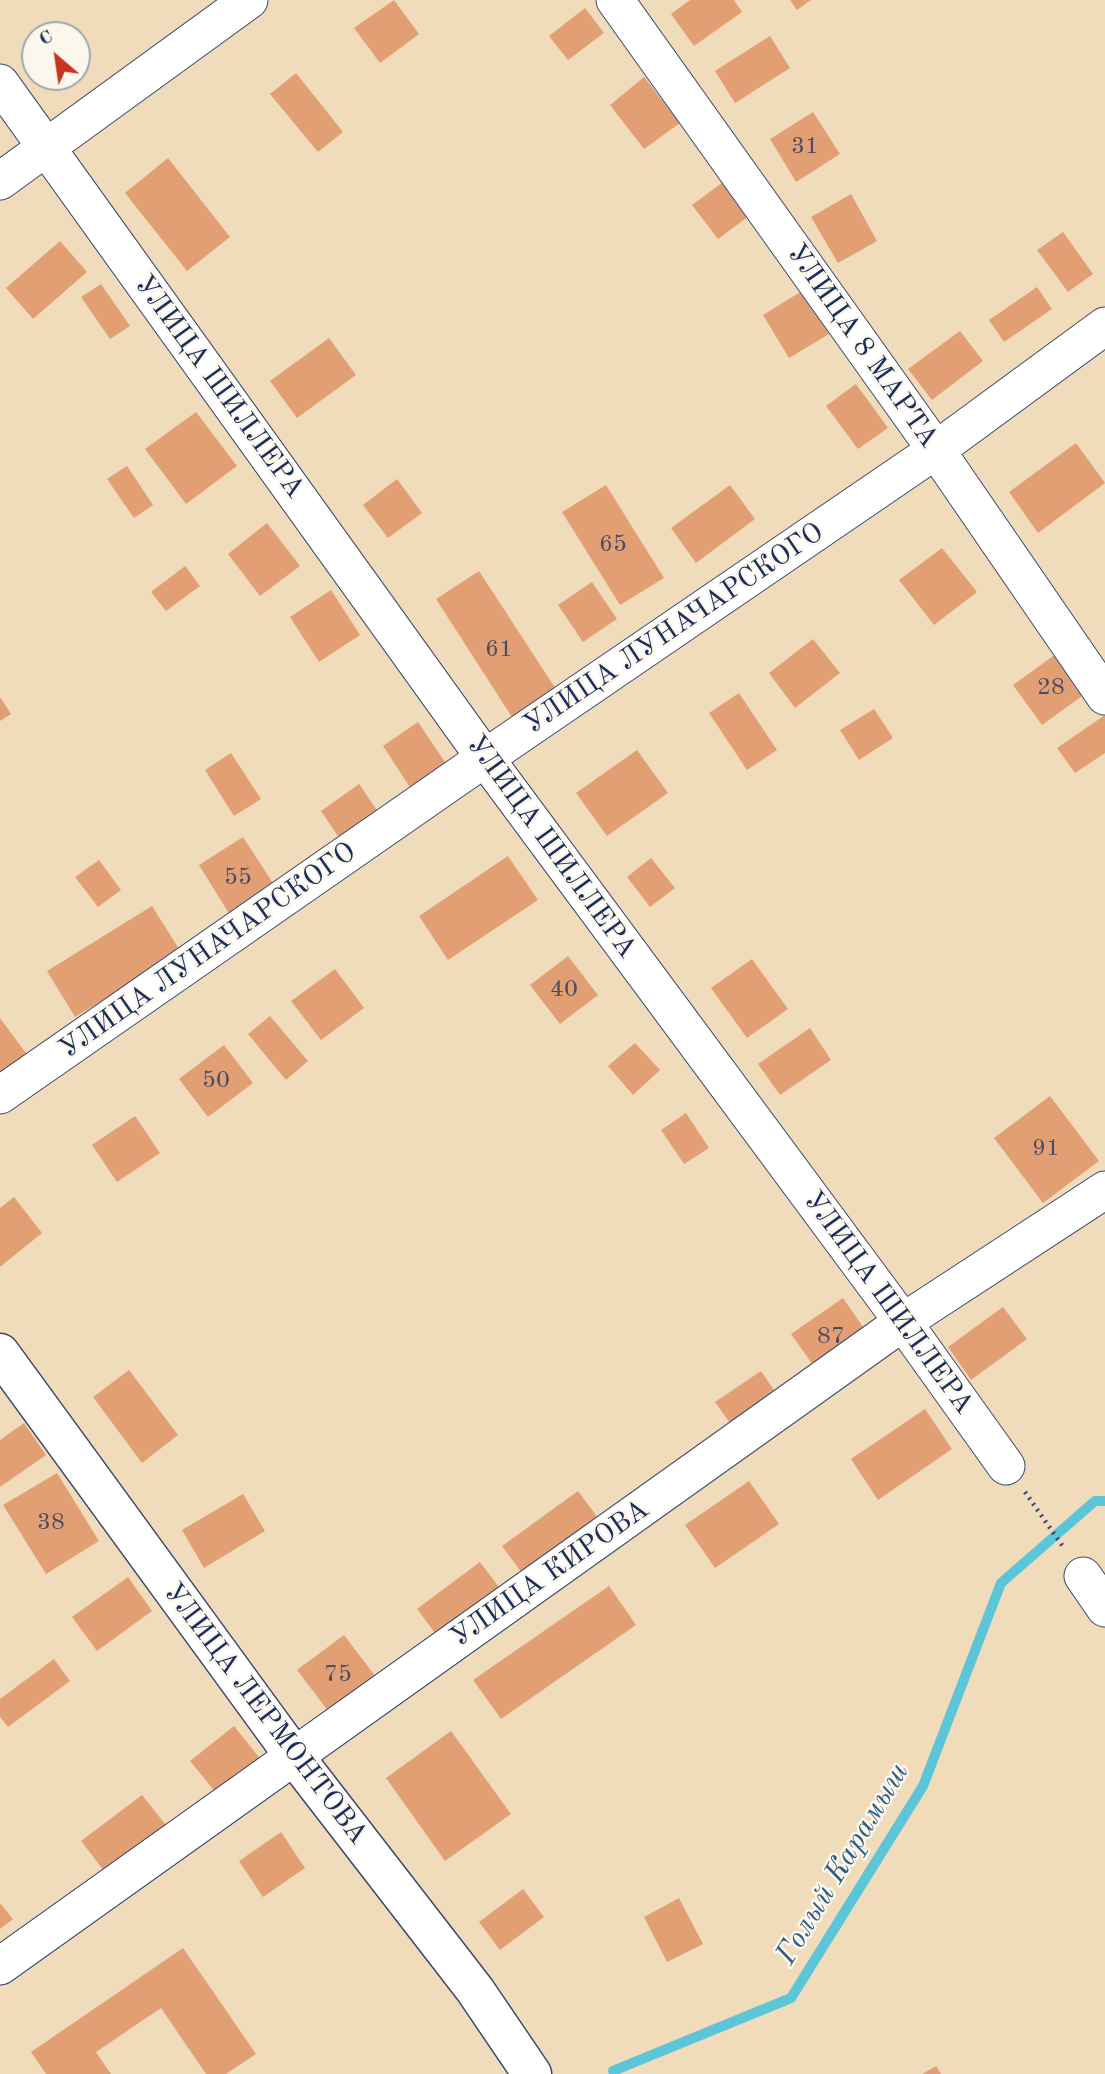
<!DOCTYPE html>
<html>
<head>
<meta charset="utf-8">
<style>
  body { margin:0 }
  #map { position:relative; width:1105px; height:2074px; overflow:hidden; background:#f0dcbb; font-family:"Old Standard TT",serif }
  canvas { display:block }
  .north { position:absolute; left:21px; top:21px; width:70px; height:70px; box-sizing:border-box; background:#fbf7ec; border:2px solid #a1a7b3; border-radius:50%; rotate:331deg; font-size:19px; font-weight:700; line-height:28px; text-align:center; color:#1b2f5e }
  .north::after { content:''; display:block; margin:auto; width:24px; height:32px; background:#c8321e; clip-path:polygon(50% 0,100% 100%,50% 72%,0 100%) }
</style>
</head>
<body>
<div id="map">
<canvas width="1105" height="2074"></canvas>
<div class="north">С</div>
</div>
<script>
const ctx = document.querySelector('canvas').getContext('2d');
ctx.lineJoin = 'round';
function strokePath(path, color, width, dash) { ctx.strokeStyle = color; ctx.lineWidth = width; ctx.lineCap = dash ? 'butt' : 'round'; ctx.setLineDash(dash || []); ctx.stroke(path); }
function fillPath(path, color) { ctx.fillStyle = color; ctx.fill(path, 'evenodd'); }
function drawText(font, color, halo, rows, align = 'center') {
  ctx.font = font + ' "Old Standard TT",serif'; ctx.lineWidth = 5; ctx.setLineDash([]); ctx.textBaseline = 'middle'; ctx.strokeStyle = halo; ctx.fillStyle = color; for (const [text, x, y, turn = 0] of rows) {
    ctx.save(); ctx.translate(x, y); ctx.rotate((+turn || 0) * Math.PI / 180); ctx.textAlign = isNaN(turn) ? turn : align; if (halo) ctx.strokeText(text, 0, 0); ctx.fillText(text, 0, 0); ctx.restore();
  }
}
strokePath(new Path2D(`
  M613,2071L791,1998L923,1786L1001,1583L1095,1501H1105`), '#5cc6d8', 10);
fillPath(new Path2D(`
  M394,0L419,34L380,63L354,28Z
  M690,0H734L742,12L694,46L671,14Z
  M790,0H811L797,10Z
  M585,8L604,33L568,60L549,36Z
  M44,27L51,35H35V57L24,43Z
  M770,36L790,68L735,103L715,71Z
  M296,73L343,132L318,152L270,94Z
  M644,77L680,123L644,149L610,105Z
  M813,112L840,154L796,182L770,139Z
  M168,158L230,237L187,271L125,193Z
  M723,182L749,216L718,239L692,205Z
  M851,194L877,241L838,263L811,217Z
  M1063,232L1093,274L1068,292L1037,250Z
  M60,241L87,272L33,319L6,288Z
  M101,284L130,326L110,339L81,297Z
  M1037,287L1052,309L1004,342L989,320Z
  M802,291L829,334L789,358L763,315Z
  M960,331L983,361L932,400L908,369Z
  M329,338L356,375L297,418L270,381Z
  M856,384L888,428L858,449L826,406Z
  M196,412L237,466L186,504L145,449Z
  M1076,443L1105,483L1038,533L1009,492Z
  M127,466L153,505L134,518L107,479Z
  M397,479L422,513L388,538L363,505Z
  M606,485L664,578L620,605L562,512Z
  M730,485L755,519L696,563L671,528Z
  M267,523L300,566L260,596L228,554Z
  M942,548L977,592L934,625L899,580Z
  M185,566L200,586L166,611L151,592Z
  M479,571L563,700L519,728L436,599Z
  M592,582L617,619L583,642L558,605Z
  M331,590L360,635L319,662L290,617Z
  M813,639L840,673L795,708L769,673Z
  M1060,651L1089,691L1042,725L1013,685Z
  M739,693L777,750L747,770L709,713Z
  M0,697L11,714L0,721Z
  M874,709L893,738L859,760L840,730Z
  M1105,715V753L1075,773L1057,748Z
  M418,722L449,768L413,792L383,746Z
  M637,750L668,793L607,836L576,793Z
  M231,753L261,799L234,816L205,770Z
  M359,784L381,816L342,842L321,811Z
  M243,837L278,891L233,920L199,865Z
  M508,856L538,900L448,960L419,916Z
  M651,858L675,888L650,907L627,877Z
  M99,860L121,890L98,907L75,877Z
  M152,906L181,952L75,1017L47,971Z
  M568,956L598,995L560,1024L530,985Z
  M752,959L788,1009L747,1038L711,988Z
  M335,969L364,1008L321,1040L291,1001Z
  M270,1016L308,1061L286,1080L248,1034Z
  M0,1018L34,1064L0,1089Z
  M810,1028L831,1060L780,1095L758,1064Z
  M635,1043L660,1070L633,1095L608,1066Z
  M224,1045L253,1083L208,1117L179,1079Z
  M1050,1096L1099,1161L1043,1203L994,1138Z
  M686,1113L709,1148L684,1164L661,1130Z
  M135,1116L160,1153L117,1182L92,1145Z
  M14,1197L42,1233L0,1267V1208Z
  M843,1298L872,1340L820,1375L791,1334Z
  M1003,1307L1027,1339L971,1380L948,1347Z
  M129,1370L178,1435L142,1463L93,1397Z
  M761,1371L782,1402L737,1433L715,1402Z
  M925,1409L952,1449L878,1500L851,1459Z
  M24,1423L46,1455L0,1487V1440Z
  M57,1473L99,1541L46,1574L3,1505Z
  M749,1481L779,1524L715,1568L685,1525Z
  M578,1491L604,1526L528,1581L502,1546Z
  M243,1494L265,1531L204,1568L182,1530Z
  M480,1562L507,1598L444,1645L417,1609Z
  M128,1577L152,1611L97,1651L72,1617Z
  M609,1586L636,1625L501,1719L473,1680Z
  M344,1635L379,1681L332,1716L297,1670Z
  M54,1659L70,1681L8,1727L0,1717V1699Z
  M234,1726L266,1766L222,1800L190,1761Z
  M451,1731L511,1814L445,1861L386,1778Z
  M142,1795L173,1834L112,1881L81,1841Z
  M281,1832L305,1868L263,1897L239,1861Z
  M523,1889L544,1917L500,1950L479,1922Z
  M679,1898L703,1944L667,1962L644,1917Z
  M0,1903L13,1919L0,1929Z
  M183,1948L256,2054L226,2074H206L161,2008L96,2052L111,2074H46L31,2052Z
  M936,2066L941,2074H922Z`), '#e29f73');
const minor = new Path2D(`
  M615,0L936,450L1105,696
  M0,83L485,758L903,1322L1006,1466
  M0,181L249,0
  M0,1095L485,758L936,450L1105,326
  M1083,1576L1105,1608
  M0,1966L903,1322L1105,1190`);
const tertiary = new Path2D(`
  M0,1353L294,1756L475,1990L532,2074`);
strokePath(minor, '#3b496c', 39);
strokePath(tertiary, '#3b496c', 41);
strokePath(new Path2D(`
  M1025,1492L1064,1548`), '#3b496c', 4.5, [2, 5]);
strokePath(minor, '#fff', 37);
strokePath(tertiary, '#fff', 38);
drawText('24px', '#4d4b63', null, [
  ["31",805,147],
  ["65",613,545],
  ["61",499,650],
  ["28",1051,688],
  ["55",238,878],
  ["40",564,990],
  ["50",216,1081],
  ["91",1046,1149],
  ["87",831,1337],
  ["38",51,1523],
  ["75",338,1675]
]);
drawText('28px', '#1b2f5e', '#fbf7ec', [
  ["УЛИЦА 8 МАРТА",862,346,55],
  ["УЛИЦА ШИЛЛЕРА",219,387,54],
  ["УЛИЦА ЛУНАЧАРСКОГО",674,629,-34],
  ["УЛИЦА ШИЛЛЕРА",551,847,54],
  ["УЛИЦА ЛУНАЧАРСКОГО",208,951,-35],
  ["УЛИЦА ШИЛЛЕРА",888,1303,54],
  ["УЛИЦА КИРОВА",550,1574,-35],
  ["УЛИЦА ЛЕРМОНТОВА",265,1714,53]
]);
drawText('italic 30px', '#2e5c83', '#fbf7ec', [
  ["Голый Карамыш",843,1864,-59]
]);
</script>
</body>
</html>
